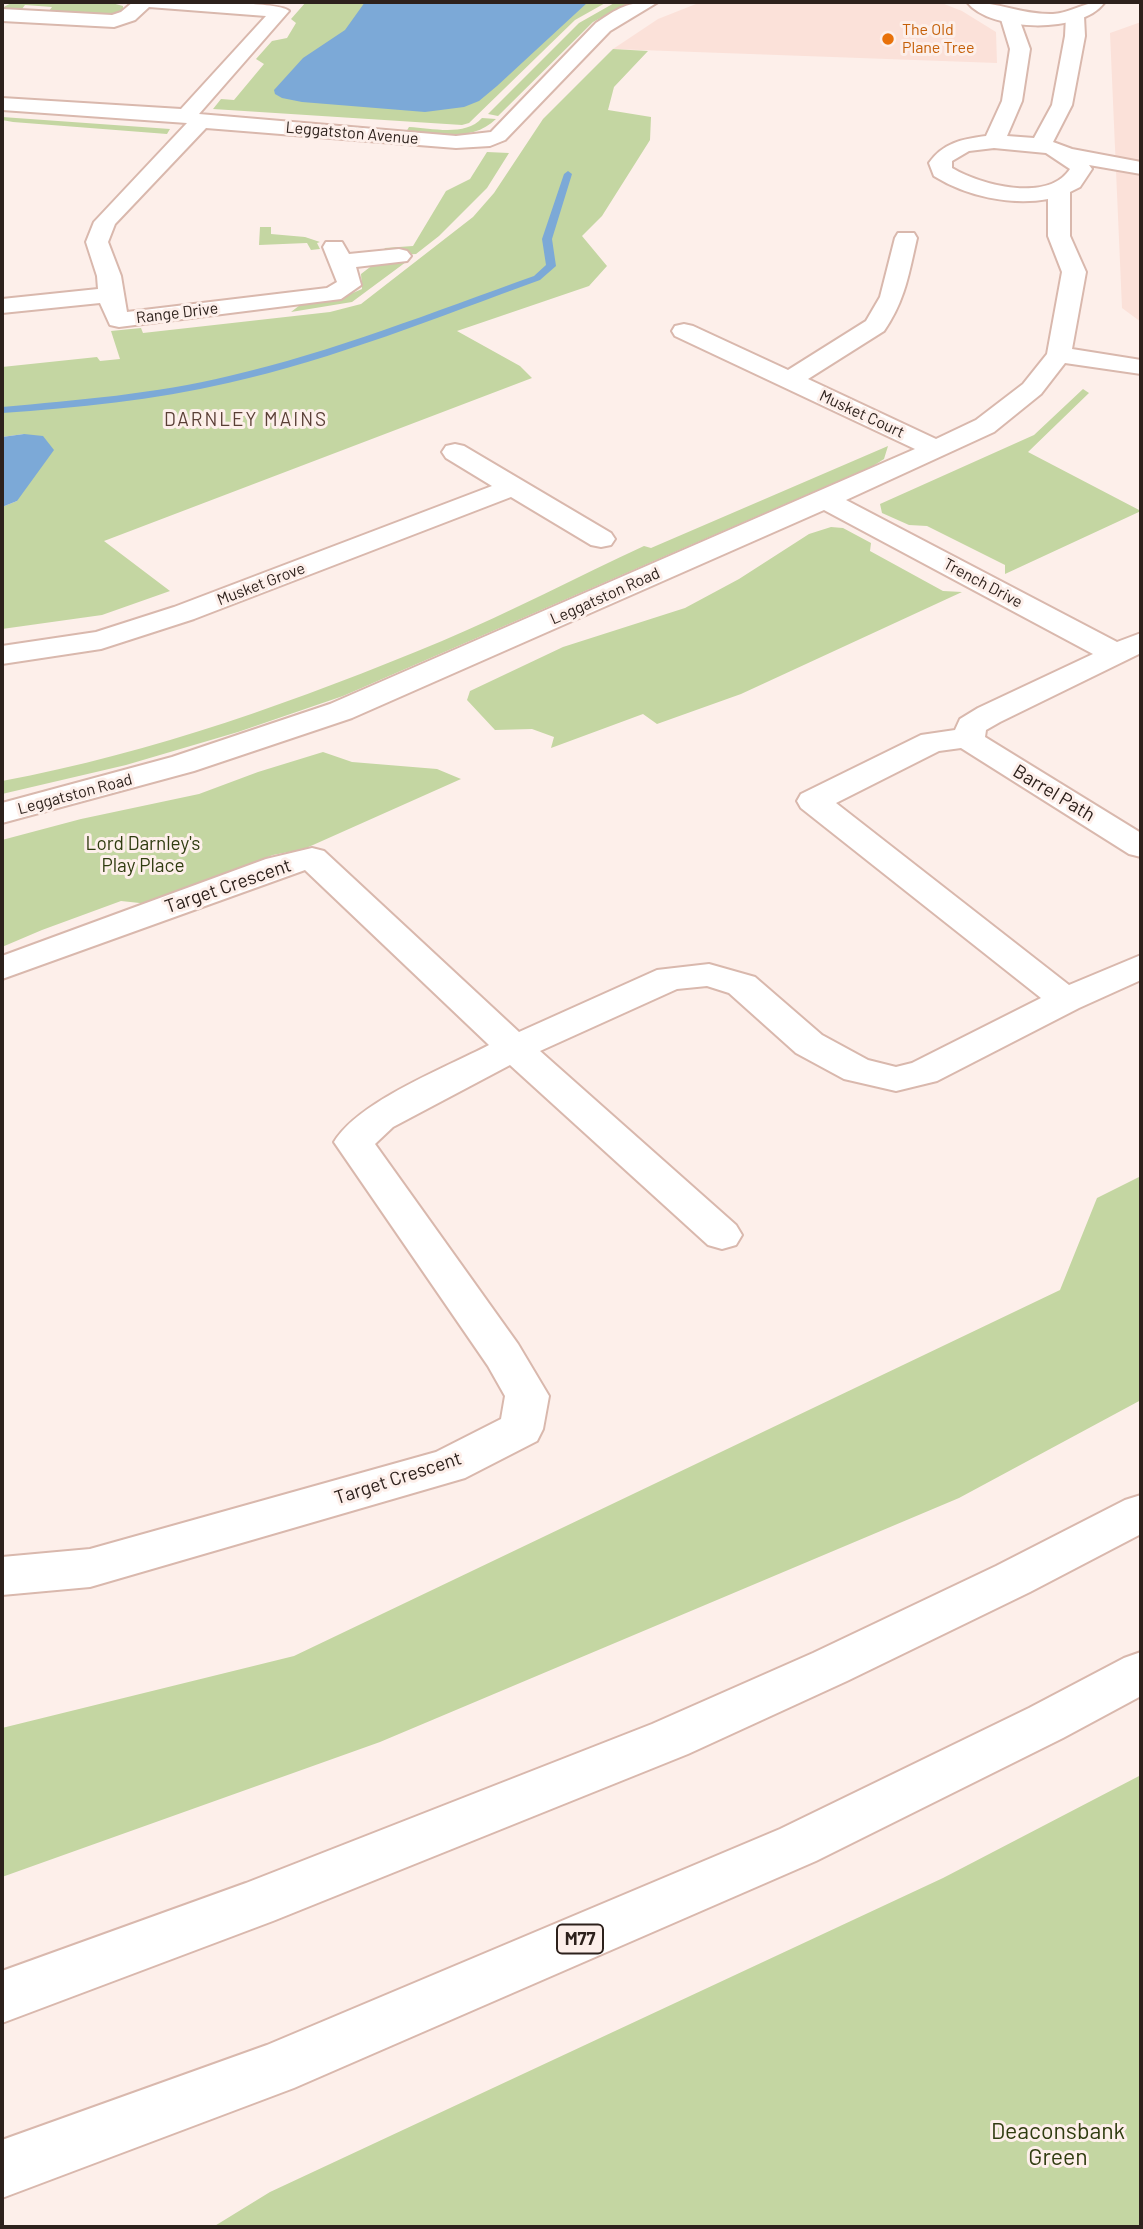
<!DOCTYPE html>
<html>
<head>
<meta charset="utf-8">
<style>
  body { margin:0 }
  #map { position:relative; width:1143px; height:2229px; overflow:hidden; background:#fdefea; font-family:Barlow,sans-serif }
  canvas { display:block }
  .frame { position:absolute; inset:0; border:4px solid #2d211c; pointer-events:none }
</style>
</head>
<body>
<div id="map">
<canvas width="1143" height="2229"></canvas>
<div class="frame"></div>
</div>
<script>
const ctx = document.querySelector('canvas').getContext('2d');
ctx.lineJoin = 'round';
function fillPath(path, color) { ctx.fillStyle = color; ctx.fill(path, 'evenodd'); }
function strokePath(path, color, width, dash) { ctx.strokeStyle = color; ctx.lineWidth = width; ctx.lineCap = dash ? 'butt' : 'round'; ctx.setLineDash(dash || []); ctx.stroke(path); }
function drawText(font, color, halo, rows, align = 'center') {
  ctx.font = font + ' Barlow,sans-serif'; ctx.lineWidth = 6; ctx.setLineDash([]); ctx.textBaseline = 'middle'; ctx.strokeStyle = halo; ctx.fillStyle = color; for (const [text, x, y, turn = 0] of rows) {
    ctx.save(); ctx.translate(x, y); ctx.rotate((+turn || 0) * Math.PI / 180); ctx.textAlign = isNaN(turn) ? turn : align; if (halo) ctx.strokeText(text, 0, 0); ctx.fillText(text, 0, 0); ctx.restore();
  }
}
fillPath(new Path2D(`
  M701,2H939L962,11L996,32L997,63L613,49L658,19Z
  M1141,22V322L1122,308L1110,33Z`), '#fbe1d9');
fillPath(new Path2D(`
  M13,2H108L123,6V11L113,16L46,15L52,7L25,5L19,13L2,8Z
  M306,2H607L575,20L469,123L462,125L213,109L221,99L234,100L264,64L256,59L272,41L287,38L296,23L291,19Z
  M616,2H630L593,22L498,116L488,114L579,23Z
  M613,49L648,51L614,87L608,110L651,117L650,140L602,216L582,236L607,266L589,286L457,331L520,366L532,378L104,541L170,591L102,615L2,629V507L17,501L24,434L2,437V367L97,357L100,361L120,359L111,331L141,328L143,333L330,312L361,304L473,217L494,193L543,119Z
  M2,117L170,129L167,134L13,122L2,120Z
  M482,118L496,119C473,142 436,134 406,132L409,127C432,128 465,137 482,118Z
  M487,152L509,153L487,188L439,236L416,254L401,255L383,251L385,248L413,246L446,191L470,179Z
  M260,227H271V234L305,237L320,242L317,243L320,249L311,250L307,243L259,245Z
  M406,262L352,302L291,312L300,305L334,301L362,289L361,274L374,264Z
  M1083,389L1089,393L1028,452L1141,511L1005,574V565L927,526L909,525L882,513L880,504L1034,435Z
  M888,446L884,459L873,466L343,696L238,732L126,765L2,794V781C153,753 300,700 442,641C511,612 577,577 644,546L651,548Z
  M831,527L843,528L871,543L870,551L943,591L962,592L741,694L657,724L643,714L551,748L554,737L532,729L495,730L467,700L470,691L563,647L685,608L739,579L809,534Z
  M323,752L352,762L437,769L461,779L304,849L273,855L149,904L121,901L42,930L2,947V840L81,819L199,794L258,772Z
  M1141,1176V1400L959,1498L380,1742L2,1877V1728L294,1656L1060,1290L1097,1198Z
  M1141,1775V2227H213L270,2192L943,1878Z`), '#c4d6a2');
fillPath(new Path2D(`
  M365,2H588L497,86L479,101L464,107L425,112L302,102L282,98L275,94L274,90L303,58L345,30Z
  M24,434L43,436L54,450L17,501L2,507V437Z`), '#7ca9d7');
fillPath(new Path2D(`
  M568,171L572,174L552,239L556,266L540,280C438,317 335,359 228,383C154,400 77,408 2,413V407C78,400 155,394 229,376C333,352 433,312 534,276L546,265L542,239L564,174Z`), '#7ca9d7');
const minor = new Path2D(`
  M133,2C157,2 278,0 289,11L199,114L456,136L491,132L596,23C619,7 630,1 658,2L610,31L505,140L490,146L456,148L206,128L115,224L108,242L121,276L127,312L327,288L337,282L323,247L326,242H342L349,254L399,249L407,251L411,256L407,261L356,267L361,285L341,299L119,327L110,325L100,303L2,313V299L98,289L97,276L86,242L94,222L187,123L2,110V98L181,109L266,16L149,7L135,20L114,27L2,21V9L112,15L121,12Z
  M1009,10L1018,16L1030,49L1022,101L1007,136L1034,138L1052,105L1065,36L1066,16L1075,10L1084,16L1085,36L1072,105L1053,142L1072,149L1141,162V174L1089,165L1092,169L1080,187L1070,192V236L1086,272L1072,349L1141,360V374L1065,363L1041,394L994,432L846,500L1117,642L1141,633V653L1000,722L986,730L985,737L1141,833V857L1129,854L961,748L939,751L836,803L1069,985L1141,955V980L1079,1008L937,1081L896,1091L844,1079L796,1053L729,993L707,986L677,989L540,1051L736,1225L742,1235L736,1245L722,1249L708,1245L510,1065L393,1127L375,1144L518,1344L549,1396L543,1429L537,1441L465,1478L90,1587L2,1595V1557L90,1549L436,1452L501,1419L505,1396L488,1366L334,1142C359,1101 445,1068 489,1045L305,870L2,979V956L266,859L312,848L324,851L519,1032L657,970L709,964L755,977L822,1035L868,1060L896,1067L912,1063L1041,998L801,808L797,801L801,794L921,735L955,730L960,719L978,708L1093,654L824,510L352,718L194,771L2,823V803L172,757L330,704L915,449L675,336L672,331L675,326L684,324L693,326L788,370L866,321L880,297L895,238L898,233H914L917,238C909,273 905,301 884,331L808,379L936,439L976,420L1023,384L1047,354L1062,272L1048,236V199C1011,206 966,196 934,176L929,163C943,143 962,139 986,136L1002,101L1010,49L1000,16ZM994,148L1046,153L1070,169C1048,203 980,185 952,168V161L969,151Z
  M455,444L464,446L611,533L615,539L611,545L601,547L591,545L511,497L194,619L101,649L2,664V646L96,632L174,607L492,486L446,458L442,452L446,446Z`);
const tertiary = new Path2D(`
  M967,2C996,1 1022,15 1053,14C1072,13 1086,0 1104,3C1081,34 990,32 967,2Z`);
const motorway = new Path2D(`
  M1141,1495V1534L1030,1592L847,1681L688,1754L273,1921L2,2023V1971L246,1883L652,1724L813,1653L996,1566L1125,1500Z
  M1141,1652V1696L1063,1738L816,1861L294,2088L2,2198V2140L267,2045L780,1829L1029,1708L1124,1658Z`);
strokePath(minor, '#d9b8ad', 4);
strokePath(tertiary, '#d9b8ad', 4);
strokePath(motorway, '#d9b8ad', 4);
fillPath(minor, '#fff');
fillPath(tertiary, '#fff');
fillPath(motorway, '#fff');
for (const [x, y, r, color] of [
  [888,39,7,"#e8710a"]
]) { const dot = new Path2D(); dot.arc(x, y, r, 0, 2 * Math.PI); ctx.fillStyle = color; ctx.fill(dot); strokePath(dot, '#fdefea', 2.5); }
drawText('16px', '#c56008', '#fdefea', [
  ["The Old",902,30],
  ["Plane Tree",902,48]
], 'left');
drawText('16px', '#2d211c', '#fdefea', [
  ["Leggatston Avenue",352,133,5],
  ["Range Drive",177,313,-7],
  ["Musket Court",862,414,25],
  ["Trench Drive",983,583,28],
  ["Musket Grove",261,584,-21],
  ["Leggatston Road",605,596,-24],
  ["Leggatston Road",75,794,-15]
]);
for (const [x, y, w] of [
  [580,1939,46]
]) { const box = new Path2D(); box.roundRect(x - w / 2, y - 14.5, w, 29, 5); ctx.fillStyle = '#fdefea'; ctx.fill(box); strokePath(box, '#2d211c', 2); }
drawText('bold 18px', '#2d211c', null, [
  ["M77",580,1939]
]);
ctx.letterSpacing = '2px';
drawText('19px', '#5a3f36', '#fdefea', [
  ["DARNLEY MAINS",246,420]
]);
ctx.letterSpacing = '0px';
drawText('19px', '#2d211c', '#fdefea', [
  ["Barrel Path",1054,793,31],
  ["Target Crescent",228,886,-19],
  ["Target Crescent",398,1478,-18]
]);
drawText('19px', '#303c10', '#fdefea', [
  ["Lord Darnley's",143,844],
  ["Play Place",143,866]
]);
drawText('23px', '#303c10', '#fdefea', [
  ["Deaconsbank",1058,2131],
  ["Green",1058,2157]
]);
</script>
</body>
</html>
